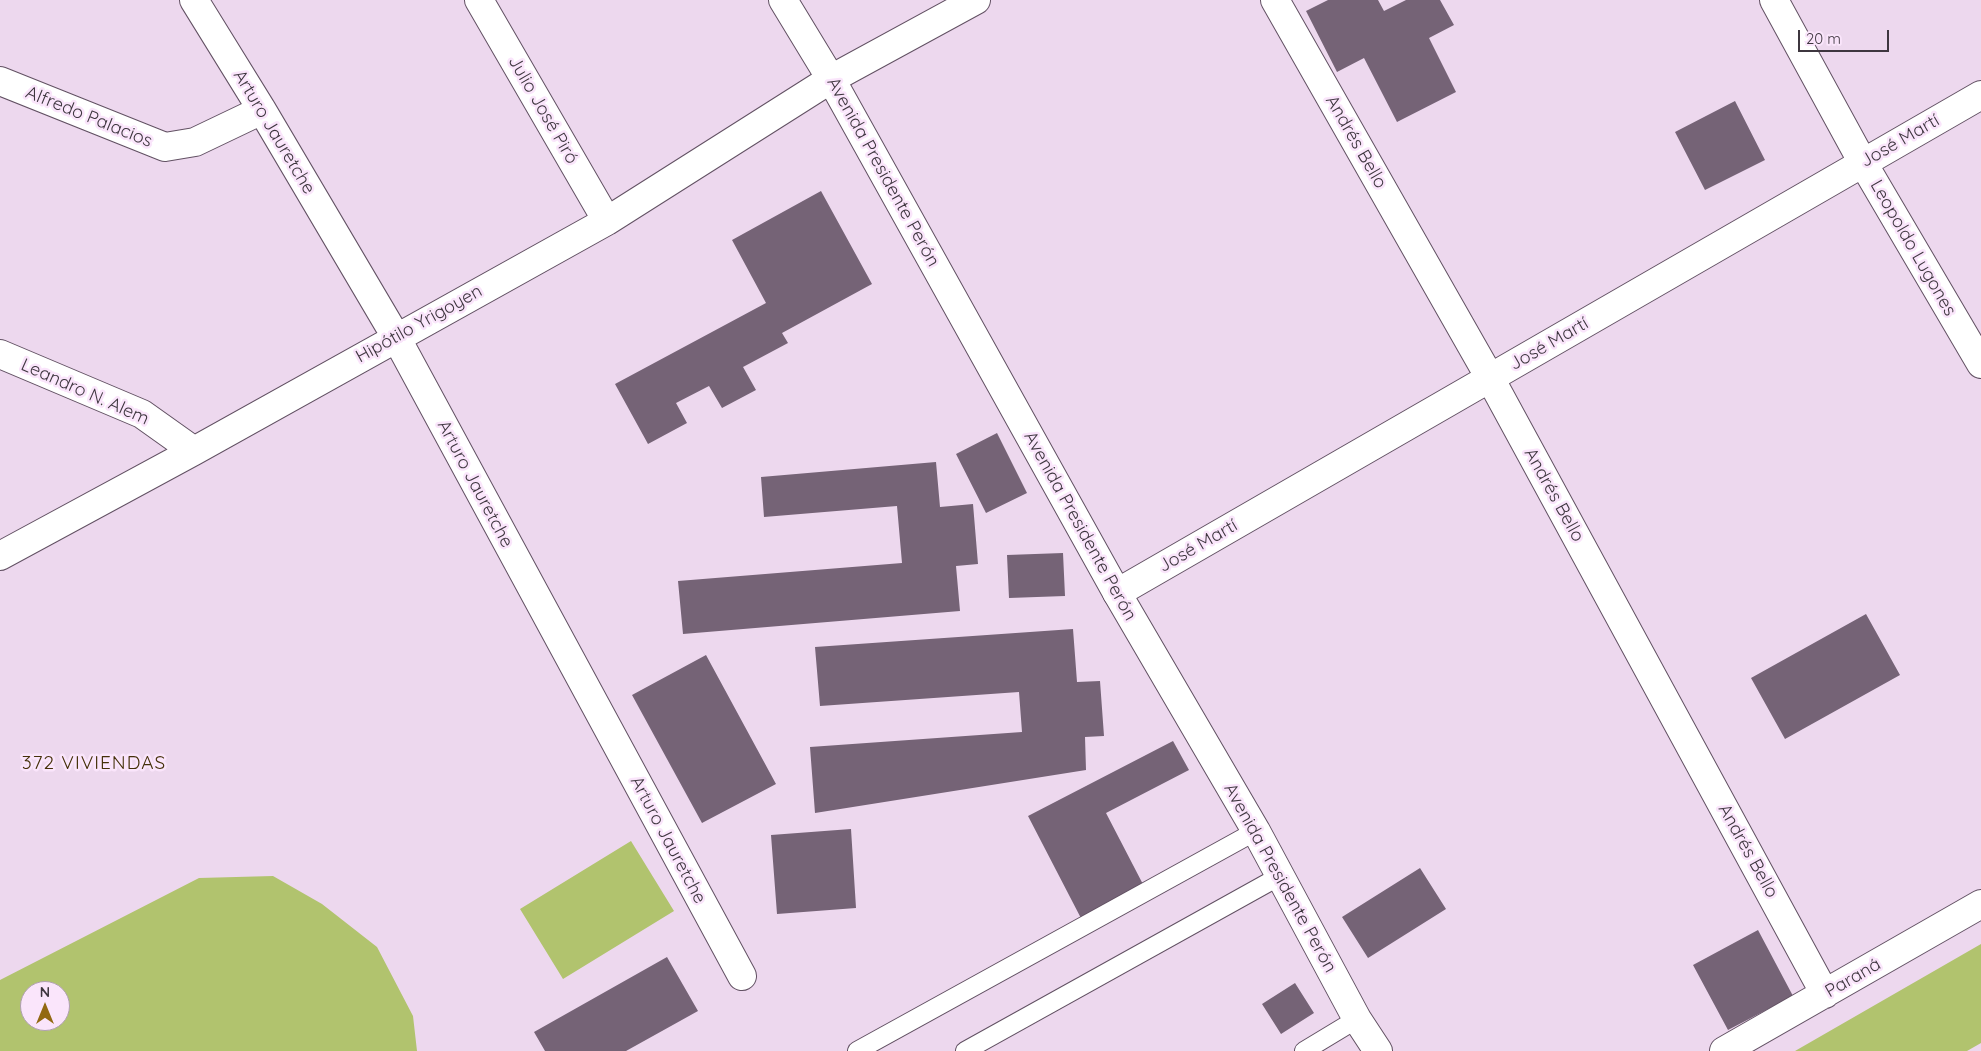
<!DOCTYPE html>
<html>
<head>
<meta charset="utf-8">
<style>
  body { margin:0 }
  #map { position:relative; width:1981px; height:1051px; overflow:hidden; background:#edd8ee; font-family:Quicksand,sans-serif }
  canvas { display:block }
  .north { position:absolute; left:20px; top:981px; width:50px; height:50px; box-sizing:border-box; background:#fae5fb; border:1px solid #af9fb0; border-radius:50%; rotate:0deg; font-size:14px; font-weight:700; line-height:20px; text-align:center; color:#3e363f }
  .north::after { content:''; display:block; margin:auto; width:18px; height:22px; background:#926912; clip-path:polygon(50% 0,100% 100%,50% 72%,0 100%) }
  .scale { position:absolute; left:1798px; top:30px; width:91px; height:22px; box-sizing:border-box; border:2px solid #3e363f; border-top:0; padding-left:6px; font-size:15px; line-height:18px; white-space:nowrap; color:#3e363f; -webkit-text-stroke:4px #fae5fb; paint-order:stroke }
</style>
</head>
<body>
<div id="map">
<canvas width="1981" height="1051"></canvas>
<div class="north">N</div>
<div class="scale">20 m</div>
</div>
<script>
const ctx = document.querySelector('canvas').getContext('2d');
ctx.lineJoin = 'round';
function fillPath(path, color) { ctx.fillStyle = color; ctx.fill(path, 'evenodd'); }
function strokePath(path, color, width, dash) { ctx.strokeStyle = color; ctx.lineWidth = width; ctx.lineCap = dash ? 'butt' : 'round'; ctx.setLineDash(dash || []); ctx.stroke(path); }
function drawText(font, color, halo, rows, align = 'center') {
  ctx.font = font + ' Quicksand,sans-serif'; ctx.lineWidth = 5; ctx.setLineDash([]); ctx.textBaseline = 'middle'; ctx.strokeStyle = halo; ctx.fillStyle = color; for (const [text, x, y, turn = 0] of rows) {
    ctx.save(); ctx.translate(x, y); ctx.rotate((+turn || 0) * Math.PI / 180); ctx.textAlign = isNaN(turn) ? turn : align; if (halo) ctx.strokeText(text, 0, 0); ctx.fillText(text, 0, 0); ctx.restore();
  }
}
fillPath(new Path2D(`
  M631,841L674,911L563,979L520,909Z
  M273,876L322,904L377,947L413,1016L417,1051H0V980L199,878ZM30,991H60V1021H30Z
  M1981,944V1043L1967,1051H1795Z`), '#b1c36e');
fillPath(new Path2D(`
  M1328,0H1378L1384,11L1406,0H1440L1454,25L1429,38L1456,92L1397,122L1364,58L1337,72L1306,11Z
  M1735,101L1765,160L1705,190L1675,132Z
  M821,191L872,284L782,333L788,343L743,367L756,390L722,408L709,386L676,403L687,423L648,444L615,384L766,303L732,240Z
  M997,433L1027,493L986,513L956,454Z
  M936,462L940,507L973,504L978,564L956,566L960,611L683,634L678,581L902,563L897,506L764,517L761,477Z
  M1063,553L1065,596L1009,598L1007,555Z
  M1866,614L1900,675L1785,739L1751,678Z
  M1073,629L1077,682L1100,681L1104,736L1085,737L1086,770L815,813L810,747L1022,732L1019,692L820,706L815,647Z
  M706,655L776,784L702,823L632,695Z
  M1173,741L1189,770L1106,813L1147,892L1084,924L1028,816Z
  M851,829L856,908L777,914L771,835Z
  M1420,868L1446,909L1368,958L1342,917Z
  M1758,930L1793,996L1728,1030L1693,965Z
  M667,957L698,1011L626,1051H545L534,1032Z
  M1295,983L1314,1013L1281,1034L1262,1004Z`), '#756376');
const service = new Path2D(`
  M857,1051L1256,831
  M965,1051L1280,876
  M1304,1051L1357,1019`);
const minor = new Path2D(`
  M194,0L262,110L396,337L742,976
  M479,0L607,221
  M1275,0L1490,378L1825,994
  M1774,0L1863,163L1981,364
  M0,81L165,147L195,142L262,110
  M0,354L142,414L194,451
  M0,556L194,451L607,221L831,79L976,0
  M1117,593L1981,95
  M1724,1051L1981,904`);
const secondary = new Path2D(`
  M783,0L831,79L1117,593L1256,831L1357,1019L1378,1051`);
strokePath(service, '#625163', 20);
strokePath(minor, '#625163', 30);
strokePath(secondary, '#625163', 30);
strokePath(service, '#fff', 18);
strokePath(minor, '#fff', 28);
strokePath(secondary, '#fff', 28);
drawText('18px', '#3e363f', '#fae5fb', [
  ["Julio José Piró",543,110,60],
  ["Alfredo Palacios",89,117,22],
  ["Arturo Jauretche",274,132,59],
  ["José Martí",1900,141,-30],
  ["Andrés Bello",1356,142,60],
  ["Avenida Presidente Perón",883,172,61],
  ["Leopoldo Lugones",1913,248,60],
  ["Hipótilo Yrigoyen",419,324,-29],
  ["José Martí",1549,344,-30],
  ["Leandro N. Alem",85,392,24],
  ["Arturo Jauretche",475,484,62],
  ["Andrés Bello",1554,495,61],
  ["Avenida Presidente Perón",1080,526,61],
  ["José Martí",1198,546,-30],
  ["Arturo Jauretche",668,840,62],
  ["Andrés Bello",1748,851,61],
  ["Avenida Presidente Perón",1280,878,61],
  ["Paraná",1853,978,-30]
]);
ctx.letterSpacing = '1px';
drawText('19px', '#443009', '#fae5fb', [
  ["372 VIVIENDAS",94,763]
]);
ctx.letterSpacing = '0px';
</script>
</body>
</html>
